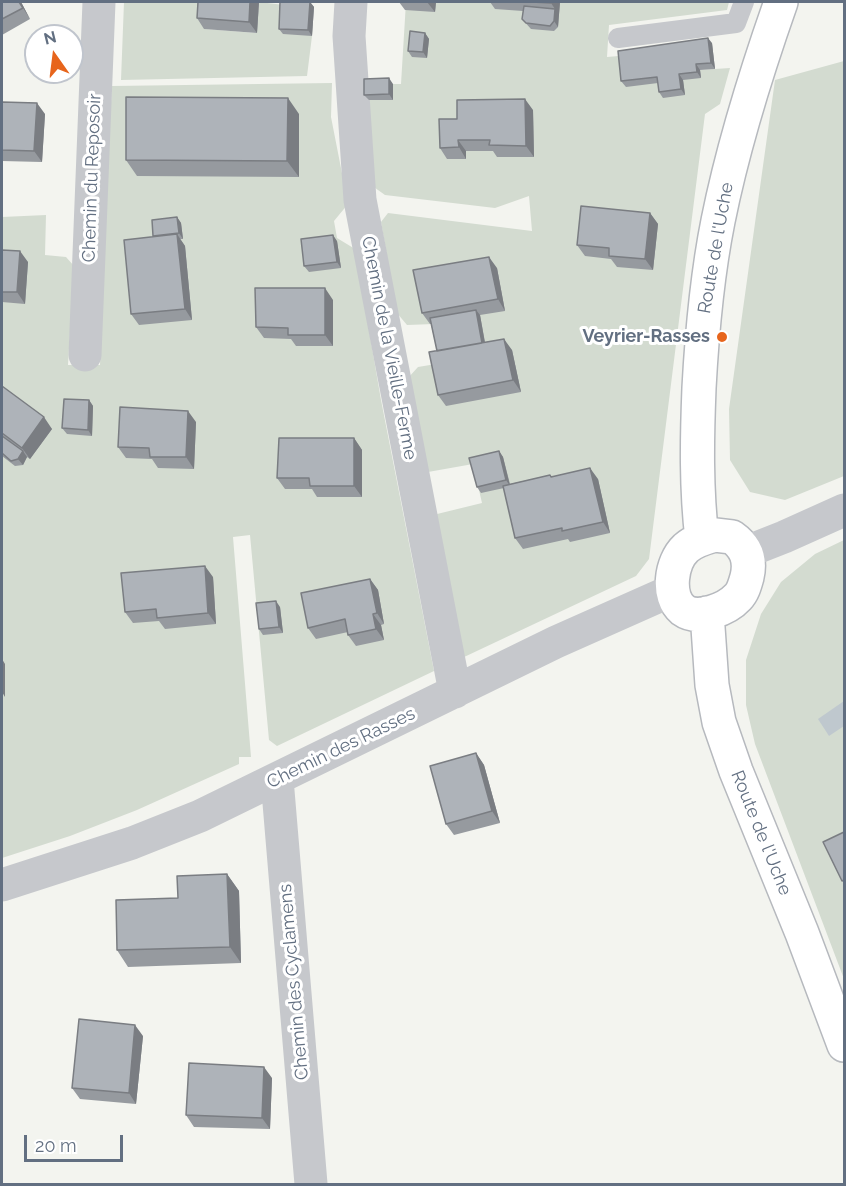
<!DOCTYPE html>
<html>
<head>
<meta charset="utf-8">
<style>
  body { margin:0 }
  #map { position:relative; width:846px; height:1186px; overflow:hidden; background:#f3f4ef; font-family:Raleway,sans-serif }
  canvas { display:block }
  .frame { position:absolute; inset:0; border:3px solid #626f81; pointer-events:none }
  .north { position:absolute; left:24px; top:24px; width:60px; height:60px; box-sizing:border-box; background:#fff; border:2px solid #c0c5cd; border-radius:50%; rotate:346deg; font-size:16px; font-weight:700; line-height:24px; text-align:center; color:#626f81 }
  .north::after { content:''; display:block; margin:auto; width:21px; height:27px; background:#e7651c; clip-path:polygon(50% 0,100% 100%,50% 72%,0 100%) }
  .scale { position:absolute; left:24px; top:1135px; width:99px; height:27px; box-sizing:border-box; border:3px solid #626f81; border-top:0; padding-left:8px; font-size:18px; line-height:21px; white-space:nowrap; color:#626f81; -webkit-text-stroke:4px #fff; paint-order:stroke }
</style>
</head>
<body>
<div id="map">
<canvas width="846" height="1186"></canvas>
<div class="frame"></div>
<div class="north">N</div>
<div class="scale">20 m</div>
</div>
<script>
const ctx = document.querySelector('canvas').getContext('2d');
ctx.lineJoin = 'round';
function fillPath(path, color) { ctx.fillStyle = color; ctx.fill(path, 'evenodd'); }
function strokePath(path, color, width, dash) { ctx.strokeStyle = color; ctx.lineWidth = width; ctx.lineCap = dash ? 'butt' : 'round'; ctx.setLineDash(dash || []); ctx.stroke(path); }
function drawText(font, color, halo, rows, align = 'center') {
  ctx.font = font + ' Raleway,sans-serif'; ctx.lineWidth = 6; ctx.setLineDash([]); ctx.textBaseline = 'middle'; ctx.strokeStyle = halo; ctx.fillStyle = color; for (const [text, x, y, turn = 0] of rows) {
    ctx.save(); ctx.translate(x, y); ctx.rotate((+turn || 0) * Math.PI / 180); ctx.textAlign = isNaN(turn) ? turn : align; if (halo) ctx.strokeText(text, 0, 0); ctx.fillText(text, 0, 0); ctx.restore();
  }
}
fillPath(new Path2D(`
  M124,2H207L205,29L256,33L259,2L284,5L312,36L307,76L121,80Z
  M406,2H729L727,10L609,25L607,57L642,54L700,70L730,68L720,104L705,114L649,559L636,576L462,658L433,515L482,503L473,464L428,472L408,378L418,367L442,363L434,324L407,325L397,313L381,222L388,213L532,231L529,196L495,208L385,195L371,185L368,84H401Z
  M844,61V476L785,500L750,492L730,460L729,409L775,80Z
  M332,83L331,117L348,204L334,221L337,238L355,249L381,400L434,671L277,746L269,740L250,535L233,537L251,757H239V764L137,810L70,836L2,858V217L46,215L45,255L66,257L74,266L68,365H100L104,223L112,86Z
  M844,540V979L755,744L746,705V660L761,614L781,582L815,554Z`), '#d3dbd0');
fillPath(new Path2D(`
  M844,701V726L829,736L818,719Z`), '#bfc8ce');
const secondary = new Path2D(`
  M715,535L732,537C746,547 751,560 747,577C745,584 743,592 738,597C727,609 698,621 683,610C666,596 671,562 686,548C694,541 704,538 715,535Z
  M702,539C696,488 697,439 699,388C702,332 707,276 718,221C733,146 756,73 781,2
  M707,613L712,685L719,722L736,771L802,933L844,1045`);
strokePath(secondary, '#b6b9be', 36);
strokePath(new Path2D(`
  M618,38L736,23L744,2`), '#c6c8cc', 20);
strokePath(new Path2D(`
  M351,2L349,36L360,200L455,692
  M85,355L99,2
  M746,552L784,537L844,510
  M277,779L311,1184
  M2,885L132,843L200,816L556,642L673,590`), '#c6c8cc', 33);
strokePath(secondary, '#fff', 33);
fillPath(new Path2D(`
  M2,2H21L30,19L2,35Z
  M259,2L257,33L204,29L197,18Z
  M280,2H310L314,7L312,36L283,34L279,29Z
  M399,2H436L435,12L405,10Z
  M490,2H560L558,27L554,31L531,29L522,19L523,11L495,9Z
  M425,33L429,39L427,58L412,57L408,51Z
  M712,43L715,69L700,70L701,78L683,80L685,95L663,98L659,92L658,83L626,87L621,81Z
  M393,84V100H369L364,95Z
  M2,102L45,114L42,162L2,161Z
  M533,110L534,157H497L493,151H466V159H447L440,148L457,119Z
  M299,114V177L137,176L126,160Z
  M650,213L658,224L653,270L617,267L611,259L585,256L577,245Z
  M177,217L181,223L183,239H180L185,246L192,320L139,325L131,314L154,237Z
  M337,241L341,268L309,272L304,266Z
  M2,250L28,262L25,304L2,302Z
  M497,268L505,311L480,315L485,342L512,350L521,392L446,406L438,395L437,351L431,324H430L422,313Z
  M333,300V346H296L291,339L264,338L256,327Z
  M2,386L52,429L30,459L27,457L23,465L15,466L2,456Z
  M89,400L93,406L92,436L67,434L62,428Z
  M196,422L194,469L158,468L152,459L126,458L118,447Z
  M354,438L362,450V497H317L312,489H285L277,478Z
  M499,451L503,457L510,484L550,475L552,477L598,479L610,533L570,542L568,539L523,549L515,538L504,488L481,493L477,487Z
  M213,577L216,624L165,629L159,621L133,623L125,612Z
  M370,579L378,590L384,624L381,625L384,640L356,646L348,635V632L316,639L308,628Z
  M280,607L283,633L263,635L259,629Z
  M476,753L484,765L500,823L454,835L446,824Z
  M227,874L239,891L241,963L128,967L117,950L178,898Z
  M143,1036L136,1104L80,1099L72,1088Z
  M272,1078L270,1129L194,1127L186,1115Z`), '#969a9f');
fillPath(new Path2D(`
  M19,2H21L30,19L23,8Z
  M250,2H259L257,33L249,22Z
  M310,2L314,7L312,36L308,30Z
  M427,2H436L435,12Z
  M551,2H560L558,27L554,21L555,9L551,3Z
  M425,33L429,39L427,58L423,52Z
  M708,38L712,43L715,69L711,63Z
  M696,64L700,70L701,78L697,72Z
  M679,74L683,80L685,95L681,89Z
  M389,78L393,84V100L389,94Z
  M288,98L299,114V177L287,161Z
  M525,99L533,110L534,157L526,146Z
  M37,103L45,114L42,162L34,151Z
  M458,140L466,151V159L459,147Z
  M650,213L658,224L653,270L645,259Z
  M177,217L181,223L183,239L179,233Z
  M177,234L185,246L192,320L185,309Z
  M333,235L337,241L341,268L337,262Z
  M20,251L28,262L25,304L17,292Z
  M489,257L497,268L505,311L498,299Z
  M325,288L333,300V346L325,335Z
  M476,310L480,315L487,355L483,349Z
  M504,339L512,350L521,392L513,380Z
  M89,400L93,406L92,436L88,430Z
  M188,411L196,422L194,469L186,457Z
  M44,417L52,429L30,459L22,448Z
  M354,438L362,450V497L354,486Z
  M23,451L27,457L23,465L18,459Z
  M499,451L503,457L510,486L506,480Z
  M590,468L598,479L610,533L603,522Z
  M205,566L213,577L216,624L208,613Z
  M370,579L378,590L384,624L377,613Z
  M276,601L280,607L283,633L279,627Z
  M373,614L381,625L384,640L376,629Z
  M2,659L5,664V697L2,692Z
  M476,753L484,765L500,823L492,811Z
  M227,874L239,891L241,963L230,947Z
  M135,1025L143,1036L136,1104L129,1093Z
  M264,1067L272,1078L270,1129L262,1118Z`), '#7a7d82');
const building = new Path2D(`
  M2,2H19L23,8L2,19Z
  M198,2H250L249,22L197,18Z
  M280,2H310L308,30L279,29Z
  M531,2H551V3Z
  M524,6L555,9L554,21L550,26L526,23L522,19Z
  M410,31L425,33L423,52L408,51Z
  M708,38L711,63L696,64L697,72L679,74L681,89L659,92L657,77L621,81L618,51Z
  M389,78V94L364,95V79Z
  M126,97L288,98L287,161L126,160Z
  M525,99L526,146L489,145L490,140H458L459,147L440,148L439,119H457V100Z
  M2,102L37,103L34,151L2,150Z
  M581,206L650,213L645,259L609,256V248L577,245Z
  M177,217L179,233L153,236L152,220Z
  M177,234L185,309L131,314L124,240Z
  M333,235L337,262L304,266L301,239Z
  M2,250L20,251L17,292H2Z
  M489,257L498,299L422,313L413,270Z
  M255,288H325V335H288V328L256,327Z
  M476,310L482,343L437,351L430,318Z
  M504,339L513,380L438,395L429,352Z
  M2,386L44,417L22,448L2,433Z
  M64,399L89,400L88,430L62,428Z
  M120,407L188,411L186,457H150L149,448L118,447Z
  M2,436L23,451L18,459L11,461L2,453Z
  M279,438H354V486H310L309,478H277Z
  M499,451L506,480L477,487L469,458Z
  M590,468L603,522L562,531V528L515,538L503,486L550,475L551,477Z
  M205,566L208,613L157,618L156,609L125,612L121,573Z
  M370,579L377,613L373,614L376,629L348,635L345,619L308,628L301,593Z
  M276,601L279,627L259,629L256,603Z
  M476,753L492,811L446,824L430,766Z
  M844,832V880L842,881L823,842Z
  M227,874L230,947L117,950L116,900L178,898L177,876Z
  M79,1019L135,1025L129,1093L72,1088Z
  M189,1063L264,1067L262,1118L186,1115Z`);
fillPath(building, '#aeb3b9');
strokePath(building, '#7a7d82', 1.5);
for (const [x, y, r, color] of [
  [722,337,6,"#e7651c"]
]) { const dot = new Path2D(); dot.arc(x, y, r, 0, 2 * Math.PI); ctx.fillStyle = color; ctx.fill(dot); strokePath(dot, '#fff', 2); }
drawText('18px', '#626f81', '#fff', [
  ["Chemin du Reposoir",92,178,-88],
  ["Route de l'Uche",716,248,-80],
  ["Chemin de la Vieille-Ferme",389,348,79],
  ["Chemin des Rasses",341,748,-26],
  ["Route de l'Uche",761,833,68],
  ["Chemin des Cyclamens",294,982,-95]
]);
drawText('bold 18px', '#626f81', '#fff', [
  ["Veyrier-Rasses",710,337]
], 'right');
</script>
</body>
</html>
